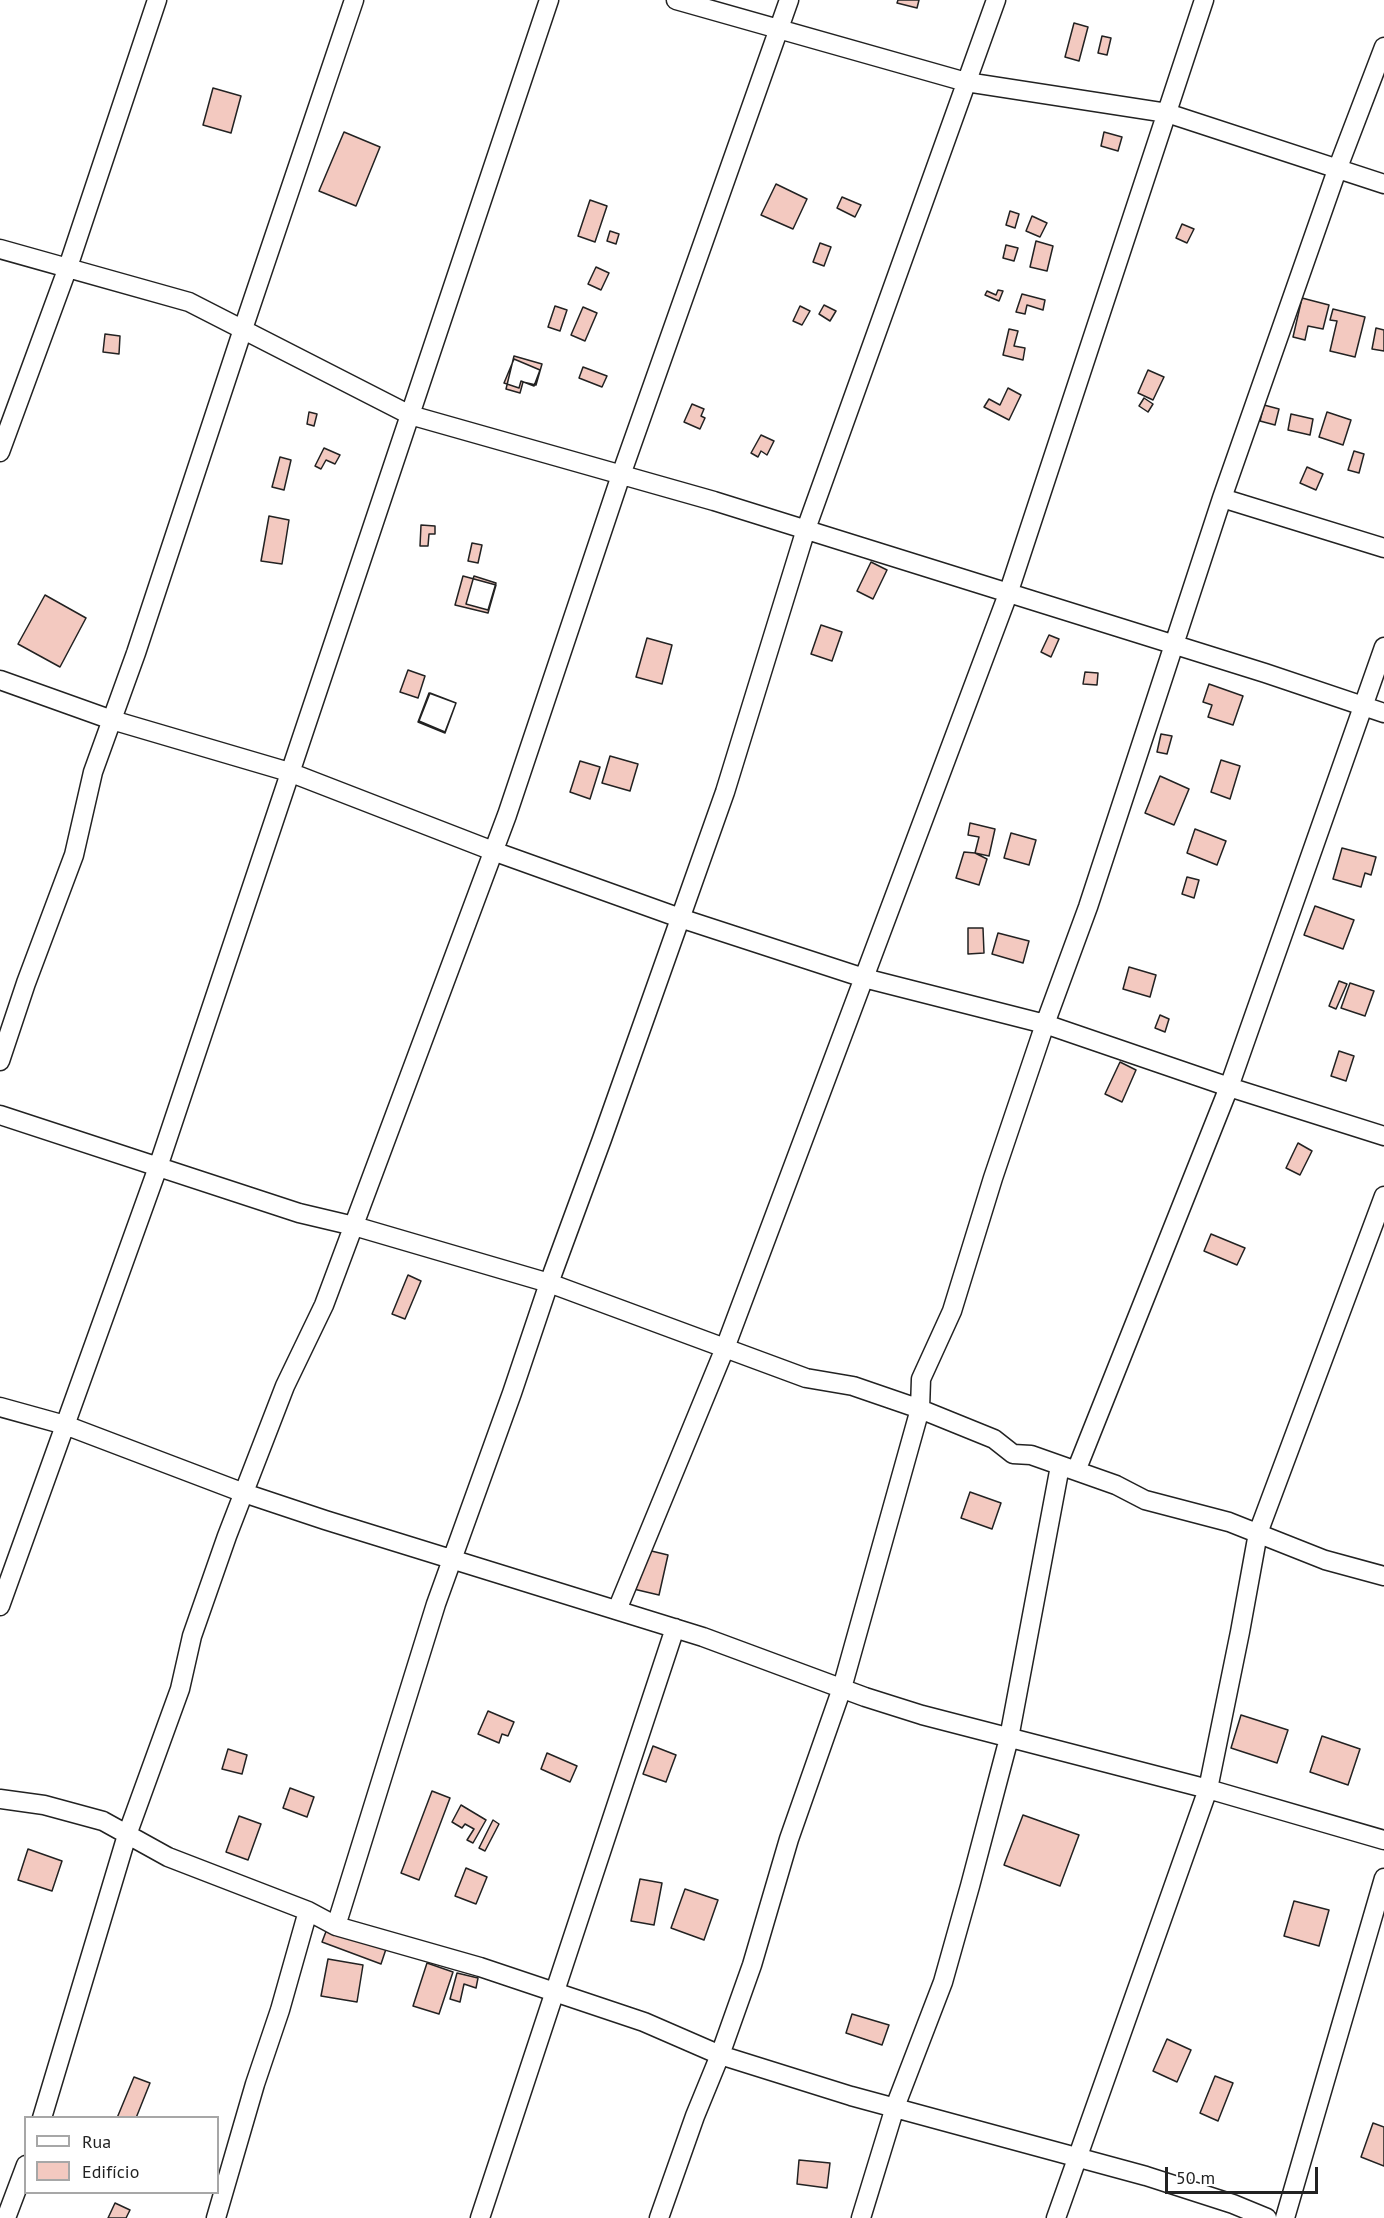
<!DOCTYPE html>
<html>
<head>
<meta charset="utf-8">
<style>
  body { margin:0 }
  #map { position:relative; width:1384px; height:2218px; overflow:hidden; background:#fff; font-family:"PT Sans",sans-serif }
  canvas { display:block }
  .legend { position:absolute; left:24px; top:2116px; width:195px; height:78px; box-sizing:border-box; background:#fff; border:2px solid #a7a7a7; margin:0; padding:8px 10px; list-style:none; font-size:18px; color:#222 }
  .legend li { display:flex; align-items:center; gap:12px; height:30px }
  .legend b { width:30px; border:2px solid #a7a7a7 }
  .scale { position:absolute; left:1165px; top:2167px; width:153px; height:27px; box-sizing:border-box; border:3px solid #222; border-top:0; padding-left:8px; font-size:18px; line-height:21px; white-space:nowrap; color:#222; -webkit-text-stroke:4px #fff; paint-order:stroke }
</style>
</head>
<body>
<div id="map">
<canvas width="1384" height="2218"></canvas>
<ul class="legend">
<li><b style="height:8px;background:#fff"></b>Rua</li>
<li><b style="height:16px;background:#f3c9c0"></b>Edifício</li>
</ul>
<div class="scale">50 m</div>
</div>
<script>
const ctx = document.querySelector('canvas').getContext('2d');
ctx.lineJoin = 'round';
function fillPath(path, color) { ctx.fillStyle = color; ctx.fill(path, 'evenodd'); }
function strokePath(path, color, width, dash) { ctx.strokeStyle = color; ctx.lineWidth = width; ctx.lineCap = dash ? 'butt' : 'round'; ctx.setLineDash(dash || []); ctx.stroke(path); }
const building = new Path2D(`
  M898,0H919L917,8L897,3Z
  M1074,23L1088,27L1079,61L1065,57Z
  M1102,36L1111,38L1107,55L1098,53Z
  M213,88L241,96L231,133L203,125Z
  M344,132L380,147L356,206L319,191Z
  M1104,132L1122,137L1118,151L1101,146Z
  M776,184L807,199L793,229L761,215Z
  M842,197L861,205L855,217L837,208Z
  M590,200L607,206L595,242L578,236Z
  M1010,211L1019,214L1015,228L1006,225Z
  M1032,216L1047,223L1040,237L1026,231Z
  M1182,224L1194,229L1187,243L1176,238Z
  M610,231L619,234L616,244L607,241Z
  M1036,241L1053,246L1047,271L1030,267Z
  M820,243L831,247L824,266L813,262Z
  M1006,245L1018,248L1014,261L1003,258Z
  M596,267L609,273L601,290L588,284Z
  M998,290L1003,291L999,301L985,295L987,291L996,295Z
  M1022,294L1045,300L1043,310L1027,305L1025,314L1016,312Z
  M1302,298L1329,305L1323,329L1308,326L1305,340L1293,337Z
  M824,305L836,311L830,321L819,314Z
  M555,306L567,310L560,331L548,327Z
  M800,306L810,311L802,325L793,321Z
  M583,307L597,313L585,341L571,335Z
  M1333,309L1365,317L1355,357L1330,351L1337,321L1330,320Z
  M1376,328L1384,330V351L1372,349Z
  M1009,329L1018,331L1014,346L1025,348L1023,360L1003,355Z
  M105,334L120,336L119,354L103,352Z
  M514,356L542,364L536,385L523,382L520,393L506,389Z
  M514,359L540,370L534,386L521,381L519,388L504,383Z
  M583,367L607,376L602,387L579,378Z
  M1148,370L1164,377L1153,400L1138,393Z
  M1008,388L1021,395L1009,420L984,407L989,399L1000,405Z
  M1144,398L1153,404L1148,412L1139,406Z
  M692,404L704,409L701,416L705,418L700,429L684,422Z
  M1264,405L1279,409L1275,425L1260,421Z
  M309,412L317,414L314,426L307,424Z
  M1327,412L1351,420L1343,445L1319,437Z
  M1291,414L1313,419L1310,435L1288,430Z
  M761,435L774,441L767,455L761,451L758,457L751,453Z
  M324,448L340,455L335,464L326,460L321,469L315,466Z
  M1354,451L1364,454L1359,473L1348,470Z
  M280,457L291,460L284,490L272,487Z
  M1307,467L1323,474L1316,490L1300,483Z
  M269,516L289,520L282,564L261,561Z
  M421,525L435,526V534H429L428,546H420Z
  M472,543L482,545L478,563L468,561Z
  M871,562L887,570L873,599L857,591Z
  M463,576L496,585L488,613L455,605Z
  M474,576L496,583L488,610L466,604Z
  M45,595L86,618L60,667L18,644Z
  M821,625L842,632L832,661L811,654Z
  M1049,635L1059,639L1051,657L1041,652Z
  M647,638L672,645L662,684L636,677Z
  M408,670L425,676L418,698L400,692Z
  M1085,672L1098,673L1097,685L1083,684Z
  M1209,684L1243,696L1233,725L1208,717L1212,705L1203,702Z
  M429,693L456,703L445,733L418,722Z
  M430,693L456,703L445,732L419,721Z
  M1161,734L1172,736L1167,754L1157,752Z
  M610,756L638,764L630,791L602,783Z
  M1221,760L1240,766L1230,799L1211,792Z
  M580,761L600,767L590,799L570,792Z
  M1160,776L1189,789L1174,825L1145,813Z
  M970,823L995,829L989,856L975,853L979,837L968,835Z
  M1195,829L1226,841L1217,865L1187,853Z
  M1011,833L1036,840L1029,865L1004,858Z
  M1342,848L1376,857L1371,875L1365,873L1361,887L1333,879Z
  M964,852L975,853L987,859L979,885L956,878Z
  M1187,877L1199,880L1194,898L1182,894Z
  M1315,906L1354,920L1343,949L1304,935Z
  M968,928H983L984,953L968,954Z
  M998,933L1029,941L1023,963L992,954Z
  M1129,967L1156,975L1150,997L1123,989Z
  M1339,981L1347,984L1336,1009L1329,1006Z
  M1350,983L1374,991L1365,1016L1341,1008Z
  M1160,1015L1169,1019L1165,1032L1155,1028Z
  M1339,1051L1354,1056L1346,1081L1331,1076Z
  M1120,1062L1136,1070L1122,1102L1105,1094Z
  M1298,1143L1312,1151L1300,1175L1286,1168Z
  M1211,1234L1245,1248L1237,1265L1204,1251Z
  M408,1275L421,1281L405,1319L392,1314Z
  M970,1492L1001,1503L992,1529L961,1518Z
  M635,1547L668,1555L659,1595L625,1587Z
  M488,1711L514,1722L508,1736L502,1734L499,1743L478,1734Z
  M1241,1715L1288,1730L1277,1763L1231,1748Z
  M1322,1736L1360,1749L1348,1785L1310,1772Z
  M653,1746L676,1755L666,1782L643,1774Z
  M228,1749L247,1755L242,1774L222,1769Z
  M547,1753L577,1766L570,1782L541,1769Z
  M290,1788L314,1797L307,1817L283,1808Z
  M432,1791L450,1798L419,1880L401,1873Z
  M461,1805L486,1820L473,1843L467,1840L474,1829L465,1824L462,1828L452,1822Z
  M1023,1815L1079,1835L1060,1886L1004,1865Z
  M239,1816L261,1824L248,1860L226,1852Z
  M493,1820L499,1824L485,1851L479,1848Z
  M28,1849L62,1861L52,1891L18,1880Z
  M466,1868L487,1877L476,1904L455,1896Z
  M640,1879L662,1883L654,1925L631,1921Z
  M685,1889L718,1900L704,1940L671,1928Z
  M1294,1901L1329,1910L1319,1946L1284,1936Z
  M330,1921L388,1943L381,1964L322,1942Z
  M328,1959L363,1965L357,2002L321,1996Z
  M427,1963L453,1972L439,2014L413,2006Z
  M457,1973L478,1978L476,1988L464,1984L460,2002L450,1999Z
  M852,2014L889,2025L882,2045L846,2033Z
  M1167,2039L1191,2050L1177,2082L1153,2071Z
  M1215,2076L1233,2083L1218,2121L1200,2113Z
  M134,2077L150,2083L136,2118H117Z
  M1373,2123L1384,2127V2166L1361,2157Z
  M799,2160L830,2163L827,2188L797,2184Z
  M115,2203L130,2210L126,2218H108Z`);
fillPath(building, '#f3c9c0');
strokePath(building, '#222', 1.5);
const street = new Path2D(`
  M676,0L966,82L1167,113L1384,184
  M0,249L189,302L410,415L714,501L1265,673L1384,713
  M0,452L68,267L157,0
  M1222,498L1384,548
  M0,680L112,720L289,772L493,851L680,918L864,978L1045,1024L1229,1087L1384,1136
  M0,1061L26,983L74,855L93,772L136,653L243,329L354,0
  M0,1115L299,1213L354,1226L549,1283L806,1378L853,1386L920,1409L994,1439L1013,1454L1031,1455L1116,1485L1145,1500L1229,1522L1325,1560L1384,1576
  M0,1407L65,1425L244,1493L325,1520L703,1637L865,1697L922,1715L1208,1789L1384,1840
  M1076,1471L1229,1087L1384,647
  M0,1606L158,1167L549,0
  M617,1610L725,1348L1008,594L1204,0
  M0,1799L44,1805L103,1821L168,1857L308,1911
  M336,1926L480,1967L644,2022L720,2055L851,2096L1146,2176L1233,2204L1267,2218
  M42,2118L127,1835L180,1689L192,1636L227,1536L285,1386L324,1305L507,815L621,475L789,0
  M6,2218L26,2165
  M216,2218L255,2084L280,2010L308,1911L336,1926L436,1604L512,1393L549,1283L602,1139L725,792L806,529L996,0
  M480,2218L675,1628
  M659,2218L695,2116L720,2055L752,1965L789,1839L842,1688L920,1409L921,1379L952,1311L993,1178L1045,1024L1088,907L1222,498L1337,170L1384,47
  M861,2218L895,2107L943,1982L970,1886L1009,1738L1060,1466
  M1056,2218L1208,1789L1240,1632L1258,1533L1384,1196
  M1285,2218L1384,1878`);
strokePath(street, '#222', 21);
strokePath(street, '#fff', 18);
</script>
</body>
</html>
